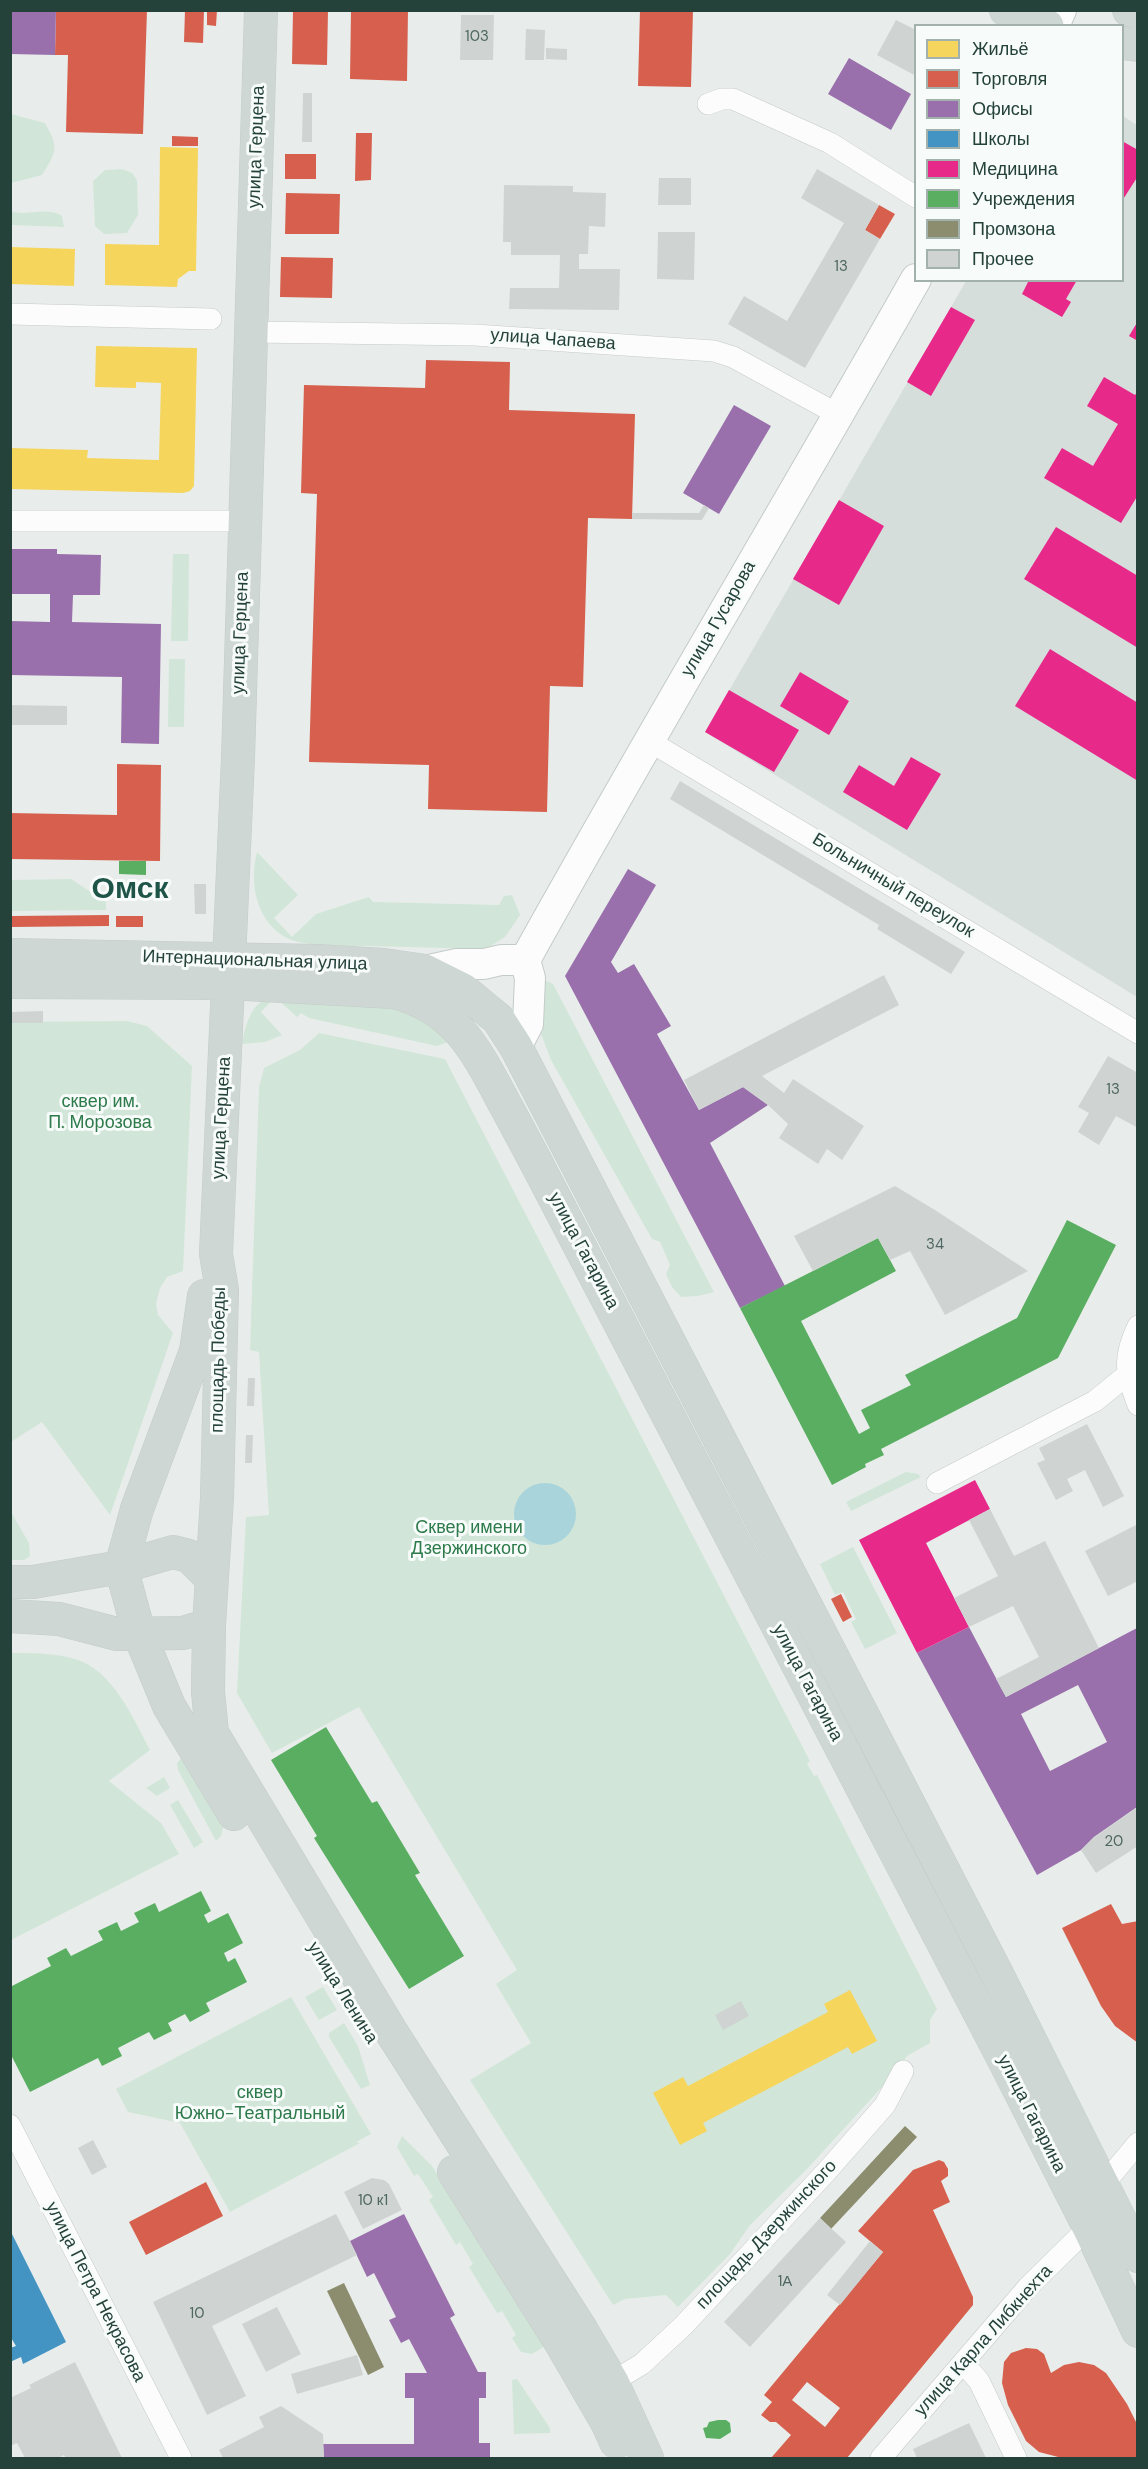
<!DOCTYPE html>
<html>
<head>
<meta charset="utf-8">
<style>
  body { margin:0 }
  #map { position:relative; width:1148px; height:2469px; overflow:hidden; background:#e8edeb; font-family:"DM Sans",sans-serif }
  canvas { display:block }
  .frame { position:absolute; inset:0; border:12px solid #24423a; pointer-events:none }
  .legend { position:absolute; left:914px; top:24px; width:210px; height:258px; box-sizing:border-box; background:#f7fbf9; border:2px solid #a3b1ad; margin:0; padding:8px 10px; list-style:none; font-size:18px; color:#24423a }
  .legend li { display:flex; align-items:center; gap:12px; height:30px }
  .legend b { width:30px; border:2px solid #a3b1ad }
</style>
</head>
<body>
<div id="map">
<canvas width="1148" height="2469"></canvas>
<div class="frame"></div>
<ul class="legend">
<li><b style="height:16px;background:#f6d55c"></b>Жильё</li>
<li><b style="height:16px;background:#d6604d"></b>Торговля</li>
<li><b style="height:16px;background:#9970ab"></b>Офисы</li>
<li><b style="height:16px;background:#4393c3"></b>Школы</li>
<li><b style="height:16px;background:#e7298a"></b>Медицина</li>
<li><b style="height:16px;background:#5aae61"></b>Учреждения</li>
<li><b style="height:16px;background:#8c8c6e"></b>Промзона</li>
<li><b style="height:16px;background:#cfd4d2"></b>Прочее</li>
</ul>
</div>
<script>
const ctx = document.querySelector('canvas').getContext('2d');
ctx.lineJoin = 'round';
function fillPath(path, color) { ctx.fillStyle = color; ctx.fill(path, 'evenodd'); }
function strokePath(path, color, width, dash) { ctx.strokeStyle = color; ctx.lineWidth = width; ctx.lineCap = dash ? 'butt' : 'round'; ctx.setLineDash(dash || []); ctx.stroke(path); }
function drawText(font, color, halo, rows, align = 'center') {
  ctx.font = font + ' "DM Sans",sans-serif'; ctx.lineWidth = 6; ctx.setLineDash([]); ctx.textBaseline = 'middle'; ctx.strokeStyle = halo; ctx.fillStyle = color; for (const [text, x, y, turn = 0] of rows) {
    ctx.save(); ctx.translate(x, y); ctx.rotate((+turn || 0) * Math.PI / 180); ctx.textAlign = isNaN(turn) ? turn : align; if (halo) ctx.strokeText(text, 0, 0); ctx.fillText(text, 0, 0); ctx.restore();
  }
}
fillPath(new Path2D(`
  M1123,116L1137,125V997L705,732L966,281L1122,280Z`), '#d6dedb');
fillPath(new Path2D(`
  M11,114L45,123C59,148 57,151 42,175L11,183Z
  M122,169L132,173L137,180L138,215L127,233L104,234L95,226L93,181L105,170Z
  M11,211C27,217 47,206 62,216L64,227L11,225Z
  M173,554H189L188,641H171Z
  M169,659H185L184,727H168Z
  M257,852L298,895L274,918L292,937L316,914L369,897L373,902L499,905L504,896L512,895L520,915L505,937L486,949C446,948 406,947 367,946C347,946 302,947 285,937C256,920 249,883 257,852Z
  M71,879L106,902V910L11,911V880Z
  M538,977L553,984L714,1292L698,1296L681,1297L672,1287L666,1274L670,1265L660,1242L652,1239L551,1060L541,1034Z
  M275,997L261,1012L282,1035L265,1042L242,1044C244,1031 249,1010 261,1002C264,999 271,998 275,997Z
  M276,998L393,1008L419,1018L451,1041L437,1046L309,1018L301,1013L297,1017Z
  M127,1021L147,1026L192,1066L183,1271L167,1277L160,1288L156,1304L158,1315L173,1333L110,1515L42,1422L11,1442V1022Z
  M319,1033L445,1059L810,1761L807,1764L814,1776L817,1775L937,2009L930,2020V2043L907,2056L893,2075L807,2169L750,2225L730,2254L678,2307L666,2295L625,2299L613,2305L470,2080L531,2043L496,1984L517,1970L359,1707L272,1753L237,1693L246,1517L269,1515L259,1352L250,1350L259,1087L264,1068L300,1050Z
  M906,1472L918,1474L921,1477L851,1511L846,1502Z
  M11,1512L29,1543L30,1556L24,1560H11Z
  M853,1547L897,1633L865,1649L851,1622L856,1619L843,1592L835,1595L820,1564Z
  M11,1653C32,1653 55,1653 75,1659C113,1670 133,1718 150,1750L109,1781L161,1823L179,1854L11,1940Z
  M183,1756L225,1821L221,1836L216,1841L178,1770L177,1763Z
  M164,1777L170,1788L157,1796L146,1788Z
  M178,1800L203,1842L194,1848L170,1805Z
  M323,1987L337,2010L319,2020L305,1997Z
  M291,1997L371,2134L356,2142L360,2143L230,2212L180,2123L128,2112L116,2089Z
  M344,2023L358,2046L370,2085L361,2089L329,2037V2033Z
  M402,2136L432,2166L547,2345L532,2354L521,2352L512,2338L516,2335L502,2311L497,2313L469,2267L473,2264L460,2242L456,2245L429,2200L433,2197L418,2174L414,2176L397,2147Z
  M517,2379L550,2428V2433L514,2434L512,2380Z`), '#d1e6d8');
fillPath(new Path2D(`
  M514 1514a31 31 0 1 1 62 0a31 31 0 1 1-62 0Z`), '#a9d4db');
fillPath(new Path2D(`
  M160,147L198,148L196,271H189L178,279L177,287L105,285V244L159,245Z
  M10,247L75,249L74,286L10,284Z
  M96,346L197,348L194,486L190,491L183,493L10,489V448L88,450L87,458L159,460L161,383L136,382V388L95,387Z
  M850,1990L877,2041L852,2054L848,2047L703,2123L707,2131L680,2145L653,2093L683,2077L688,2086L828,2012L824,2004Z`), '#f6d55c');
fillPath(new Path2D(`
  M56,10H147L143,134L66,132L68,55H55Z
  M185,10H204L203,43L184,42Z
  M207,10H217L216,26L207,25Z
  M293,10H328L327,65L292,64Z
  M351,10H408L407,81L350,79Z
  M640,10H693L691,87L638,86Z
  M356,133H372L371,180L355,181Z
  M172,136L198,137V146H172Z
  M285,154H316V179H285Z
  M286,193L340,194L339,234H285Z
  M879,205L895,214L880,239L865,230Z
  M281,257L333,258L332,298L280,297Z
  M426,360L510,362L509,410L635,414L632,519L588,518L583,687L550,686L547,812L428,809L429,765L309,762L317,494L301,493L304,385L425,388Z
  M117,764L161,765L160,861L10,859V813L117,815Z
  M109,915V926L12,927V916Z
  M116,916H143V927H116Z
  M841,1594L852,1617L843,1622L831,1599Z
  M1111,1904L1122,1924L1138,1921V2043L1115,2026L1101,2006L1062,1928Z
  M939,2160L944,2162L948,2169V2176L941,2181L950,2202L933,2210L973,2297V2305L847,2458H771L791,2435L776,2422H770L761,2415L772,2402L764,2395L883,2252L858,2231L913,2170ZM807,2382L840,2408L825,2427L792,2400Z
  M206,2182L223,2216L146,2255L129,2222Z
  M1026,2348L1037,2349L1044,2354L1051,2373L1064,2365L1079,2362L1094,2365L1106,2373L1127,2404L1138,2426V2458H1062L1039,2452L1026,2441L1008,2405L1002,2383L1004,2362L1011,2353Z`), '#d6604d');
fillPath(new Path2D(`
  M10,10H56L55,55L10,54Z
  M849,58L911,94L891,130L828,94Z
  M734,405L771,426L719,514L683,493Z
  M10,549H57V554L101,555L100,595H73L72,622L161,624L159,744L121,743L122,677L10,675V621L50,622V594H10Z
  M628,869L656,885L611,962L618,973L634,964L671,1026L657,1034L699,1110L743,1087L768,1105L710,1143L785,1286L740,1308L565,976Z
  M969,1627L1006,1697L1137,1628V1807L1094,1837L1081,1850L1037,1875L917,1653ZM1078,1685L1107,1742L1050,1771L1021,1714Z
  M404,2214L455,2315L450,2318L478,2372H486V2398H479V2443H490V2458H324L323,2444H414V2398H405V2373H427L409,2339L401,2343L389,2320L396,2317L374,2273L367,2277L350,2241Z`), '#9970ab');
fillPath(new Path2D(`
  M10,2230L66,2342L23,2364L21,2357L10,2362V2348L16,2346L10,2336Z`), '#4393c3');
fillPath(new Path2D(`
  M1122,141L1138,150V176L1122,201Z
  M1029,280H1077L1066,299L1071,302L1062,317L1022,294Z
  M951,307L975,320L931,396L907,382Z
  M1138,321V341L1129,336Z
  M1104,377L1135,395L1138,391V495L1121,523L1044,478L1062,448L1093,466L1118,424L1087,406Z
  M839,500L884,526L839,605L793,579Z
  M1056,527L1138,576V648L1024,579Z
  M1050,649L1138,703V781L1015,706Z
  M800,672L849,701L829,735L780,706Z
  M729,690L799,730L774,772L705,732Z
  M911,757L941,774L907,830L843,792L859,765L894,786Z
  M975,1480L990,1509L926,1543L969,1627L917,1653L859,1540Z`), '#e7298a');
fillPath(new Path2D(`
  M119,861H146V875L119,874Z
  M1067,1220L1116,1245L1058,1358L881,1449L884,1455L865,1464L866,1467L832,1485L740,1308L878,1238L896,1271L801,1321L859,1434L870,1428L861,1410L911,1385L905,1375L1017,1318Z
  M326,1727L372,1803L377,1801L420,1873L415,1875L464,1956L409,1989L314,1838L317,1836L271,1760Z
  M201,1891L211,1911L204,1915L208,1923L228,1913L243,1943L224,1953L228,1962L235,1958L247,1982L206,2003L210,2011L190,2022L185,2014L168,2023L172,2031L154,2040L149,2032L118,2048L122,2056L102,2066L98,2058L30,2092L10,2053V1987L51,1966L47,1958L66,1948L71,1956L103,1940L98,1931L117,1922L121,1931L139,1922L134,1913L155,1903L159,1912Z
  M718,2420H726L730,2423L731,2432L720,2439L706,2438L703,2428L707,2427L709,2422Z`), '#5aae61');
fillPath(new Path2D(`
  M905,2126L917,2137L831,2229L820,2218Z
  M344,2283L384,2367L368,2375L327,2291Z`), '#8c8c6e');
fillPath(new Path2D(`
  M461,15H494L493,60H460Z
  M896,20L916,30V76L877,55Z
  M526,29L545,30L544,60H525Z
  M546,48L567,49V60L546,59Z
  M303,93H312V142H302Z
  M817,169L879,205L865,230L880,239L805,368L728,324L744,296L787,321L844,223L801,198Z
  M659,178H691V205H658Z
  M504,185L573,186V192L606,193L605,227L589,226L588,254H579V269H620L619,310L509,309L510,288H559L560,255H511V242H503Z
  M658,232H695L694,280L657,279Z
  M704,505L709,508L702,520L632,519V513H699Z
  M10,705L67,706V725H10Z
  M680,781L965,952L951,974L877,929L879,925L670,799Z
  M194,884H206V914H195Z
  M884,975L899,1005L762,1076L784,1093L793,1079L864,1126L842,1160L827,1149L818,1164L779,1138L788,1124L768,1105L743,1087L699,1110L684,1080Z
  M43,1011V1023H10V1012Z
  M1108,1056L1138,1073V1128L1116,1116L1099,1145L1078,1132L1089,1113L1078,1107Z
  M895,1186L935,1210L1028,1271L945,1315L910,1251L890,1260L878,1238L813,1271L794,1236Z
  M248,1378H255L254,1406H247Z
  M1087,1424L1124,1496L1103,1507L1085,1470L1067,1479L1073,1491L1056,1500L1037,1463L1045,1460L1039,1448Z
  M246,1435H253L252,1463H245Z
  M990,1509L1014,1556L1045,1541L1099,1648L1006,1697L996,1679L1039,1657L1013,1606L969,1627L954,1598L998,1576L969,1520Z
  M1138,1524V1581L1108,1596L1085,1551Z
  M1138,1807V1846L1096,1873L1081,1850L1094,1837Z
  M741,2001L749,2016L723,2030L715,2015Z
  M93,2140L107,2167L92,2175L78,2148Z
  M372,2178L384,2180L389,2184L402,2210L363,2229L344,2192Z
  M336,2214L357,2255L212,2326L246,2396L207,2415L153,2302Z
  M820,2218L846,2242L750,2347L724,2322Z
  M870,2241L883,2252L840,2305L827,2295Z
  M277,2307L301,2354L266,2372L242,2324Z
  M357,2355L363,2375L297,2394L291,2374Z
  M75,2362L122,2458H66L64,2455L58,2458H25L17,2443L10,2446V2398L31,2388L29,2385Z
  M281,2406L323,2434L324,2458H223L219,2450L264,2427L259,2417Z
  M969,2423L986,2458H917L913,2449Z`), '#cfd4d2');
const street = new Path2D(`
  M708,104L722,99H733L830,143L916,197
  M10,314L211,319
  M252,332L475,335L714,351L733,357L839,415
  M10,521H245
  M649,741L1138,1033
  M1138,1326C1122,1359 1126,1372 1138,1405
  M937,1483L1095,1401L1127,1375
  M10,2125L181,2458
  M1103,2185L1138,2143
  M964,2364L979,2381L1016,2458
  M612,2382L642,2364L683,2326L827,2171L885,2105L903,2071
  M881,2458L1028,2287L1089,2227`);
const secondary = new Path2D(`
  M1054,26L1061,10
  M525,960C652,731 787,507 916,279
  M425,971L457,964H484L501,960H525
  M516,1047L528,1024L530,978L525,960`);
const primary = new Path2D(`
  M261,10L238,758L216,1254L222,1290L217,1498L209,1625L208,1692L212,1733L392,2033L582,2331L612,2382L647,2458
  M1006,10L1047,26
  M1129,10L1138,12
  M1122,43L1138,45
  M10,955L317,961L384,965L425,971L463,990L487,1010L498,1019L516,1047L996,1972L1138,2256
  M10,982L227,983L394,992C453,1007 474,1046 501,1097C514,1121 527,1145 540,1170L1001,2054L1089,2227L1138,2331
  M204,1296L196,1351L137,1509L121,1567L139,1633L169,1706L234,1814
  M10,1582H33L121,1567L173,1552L189,1556L211,1578
  M10,1616L59,1619L117,1634L183,1633L209,1625
  M454,2172L561,2343L608,2424L616,2442`);
strokePath(street, '#c5cac8', 22);
strokePath(secondary, '#c3cbc8', 32);
strokePath(primary, '#c3ccc9', 34);
strokePath(street, '#fcfcfc', 21);
strokePath(secondary, '#fcfcfc', 30);
strokePath(primary, '#cfd7d5', 33);
drawText('15px', '#506761', null, [
  ["103",477,37],
  ["13",841,267],
  ["13",1113,1090],
  ["34",935,1245],
  ["20",1114,1842],
  ["10 к1",373,2201],
  ["1А",785,2282],
  ["10",197,2314]
]);
drawText('18px', '#24423a', '#f7fbf9', [
  ["улица Герцена",257,147,-88],
  ["улица Чапаева",553,340,4],
  ["улица Гусарова",719,619,-60],
  ["улица Герцена",241,633,-88],
  ["Больничный переулок",893,886,31],
  ["Интернациональная улица",255,961,2],
  ["улица Герцена",222,1118,-87],
  ["улица Гагарина",583,1251,62],
  ["площадь Победы",219,1360,-89],
  ["улица Гагарина",807,1683,62],
  ["улица Ленина",342,1993,58],
  ["улица Гагарина",1031,2114,63],
  ["площадь Дзержинского",767,2235,-47],
  ["улица Петра Некрасова",95,2292,63],
  ["улица Карла Либкнехта",984,2341,-48]
]);
drawText('18px', '#2d7a4b', '#f7fbf9', [
  ["сквер им.",100,1102],
  ["П. Морозова",100,1123],
  ["Сквер имени",469,1528],
  ["Дзержинского",469,1549],
  ["сквер",260,2093],
  ["Южно-Театральный",260,2114]
]);
drawText('bold 30px', '#1f5548', '#f7fbf9', [
  ["Омск",130,890]
]);
</script>
</body>
</html>
